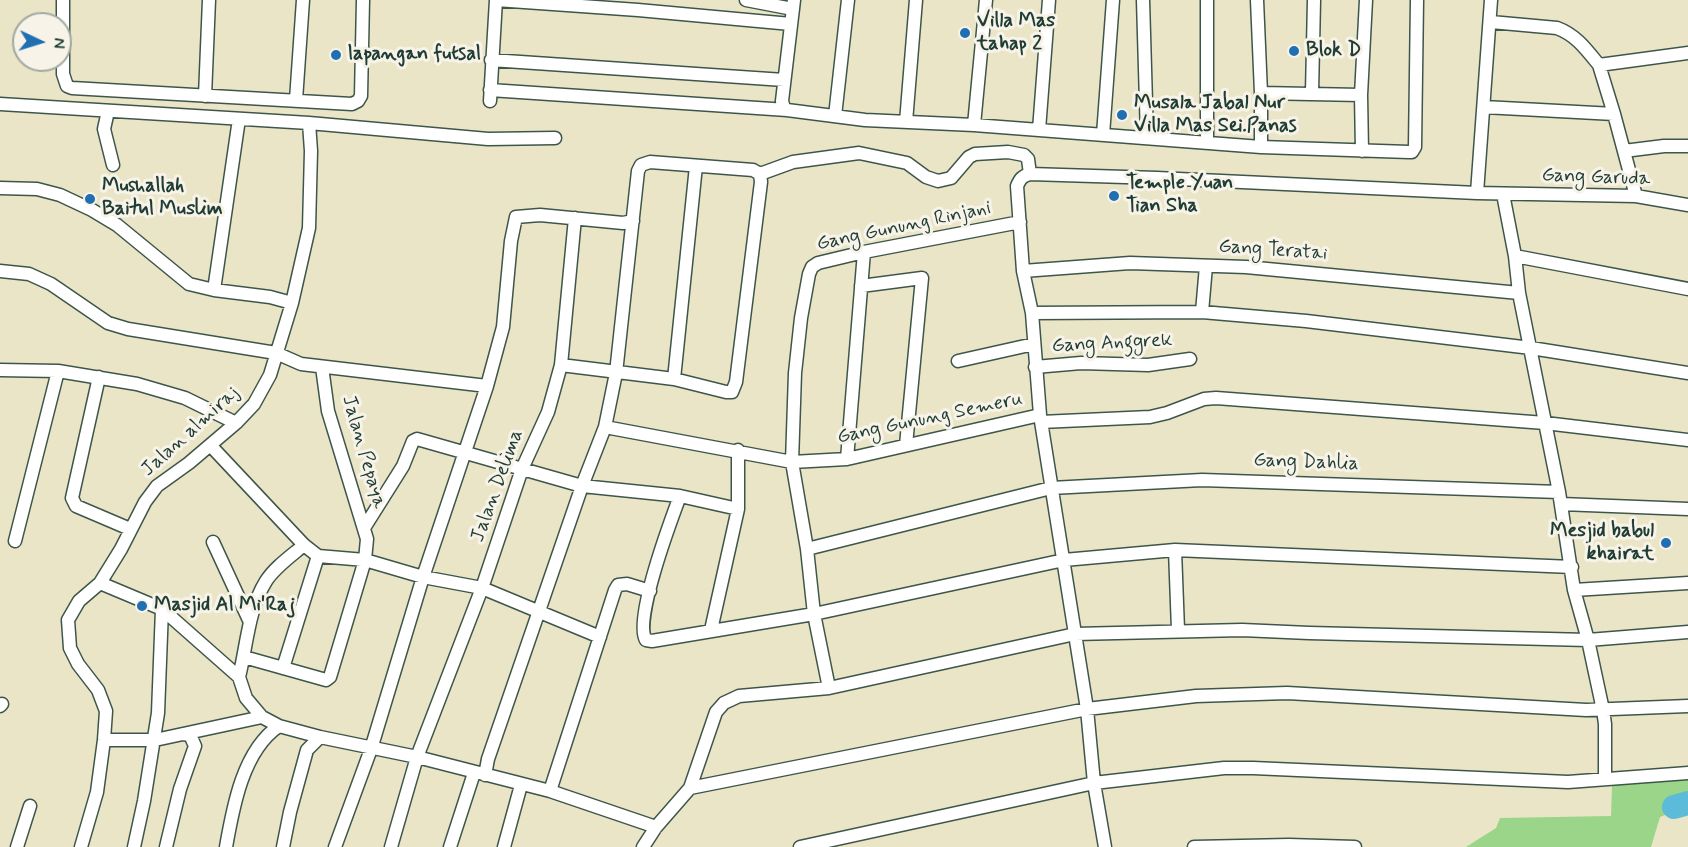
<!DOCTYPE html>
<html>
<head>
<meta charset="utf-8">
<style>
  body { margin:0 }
  #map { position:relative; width:1688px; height:847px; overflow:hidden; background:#ebe5c8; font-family:Mynerve,sans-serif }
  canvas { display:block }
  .north { position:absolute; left:12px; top:12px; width:60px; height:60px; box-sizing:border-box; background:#f7f3e8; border:2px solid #a1aaa0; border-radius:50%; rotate:94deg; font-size:16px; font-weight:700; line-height:24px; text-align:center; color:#1f3d34 }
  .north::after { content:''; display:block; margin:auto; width:21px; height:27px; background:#1f6fb2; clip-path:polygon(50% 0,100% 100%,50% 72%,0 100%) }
</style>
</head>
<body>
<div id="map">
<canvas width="1688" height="847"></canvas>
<div class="north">N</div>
</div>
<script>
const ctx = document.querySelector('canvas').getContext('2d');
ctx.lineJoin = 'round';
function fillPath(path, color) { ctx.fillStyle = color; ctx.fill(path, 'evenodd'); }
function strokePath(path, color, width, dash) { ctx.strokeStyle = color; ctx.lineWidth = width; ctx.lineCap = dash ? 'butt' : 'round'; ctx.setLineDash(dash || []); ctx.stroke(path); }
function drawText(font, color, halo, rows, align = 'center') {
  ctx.font = font + ' Mynerve,sans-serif'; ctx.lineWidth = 6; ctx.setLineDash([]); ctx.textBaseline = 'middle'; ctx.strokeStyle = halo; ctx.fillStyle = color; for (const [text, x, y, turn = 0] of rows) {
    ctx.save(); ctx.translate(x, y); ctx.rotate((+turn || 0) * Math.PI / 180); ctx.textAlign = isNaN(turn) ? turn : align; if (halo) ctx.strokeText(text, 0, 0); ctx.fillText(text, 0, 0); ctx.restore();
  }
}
fillPath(new Path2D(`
  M1688,776V806L1660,817L1651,847H1466L1496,828L1500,818L1611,816L1612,786L1624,782Z`), '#9ad589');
strokePath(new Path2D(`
  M1674,807L1688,803`), '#5bbbd9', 24);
const minor = new Path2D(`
  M63,0V74L67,86L72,88L352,104L358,101L361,96L363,0
  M746,0L793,9
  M1143,0L1147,137
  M1257,0L1261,93V147
  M1491,22L1557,28C1576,35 1586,49 1599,65L1688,53
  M491,60L784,80
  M1599,65L1614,114L1636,196
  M490,90L787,110L865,120L974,125L1261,147L1409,152H1412L1415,147L1417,0
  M1261,93L1361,95
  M1312,93L1314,0
  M205,96L209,0
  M296,100L303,0
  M490,101L496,0L638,10L791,24
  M0,104L309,123L488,139L555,138
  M1484,107L1614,114
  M787,110L784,108L782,101L794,0
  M108,111L104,129L113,165
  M835,116L848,0
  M906,122L916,0
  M974,125L986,0
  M1039,130L1049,0
  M1103,135L1113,0
  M1207,143V0
  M1362,151L1361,95L1366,0
  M1624,151L1664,146H1688
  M760,174L793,162L859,153L907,163L926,177L938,181L951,178L969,157L975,154L1008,152L1024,155L1028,159L1030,174
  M0,188L37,189L60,195L92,210L117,225L189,284L214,290L270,297L292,303
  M1477,193L1491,0
  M1503,194L1515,256L1519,293L1559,492L1574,590L1588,640L1603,710L1605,724V779
  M1515,256L1688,289
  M0,271L29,274L51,284L108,323L128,329L276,353L301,364L487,386
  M1023,271L1130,263L1246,267L1519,293
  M861,286L922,278L906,445
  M214,290L239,119
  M1202,312L1206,266
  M1032,313L1202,312L1306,321L1531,348L1688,373
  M958,361L1034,344
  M1035,367L1081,363L1148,365L1190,359
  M0,370L58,371L137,384L185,398L236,423
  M99,377L72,498L76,506L130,529
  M674,379L696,166
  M1041,422L1150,417L1167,413L1204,399L1216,398L1545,423L1688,440
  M605,427L792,462L847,459L1040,415
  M211,446L304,545L318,556L365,560L423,577L482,588L600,637
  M847,459L864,252
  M680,496C671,520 633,621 646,640L652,641L814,614L1064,560L1175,550L1572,567
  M1561,504L1688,509
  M364,528L403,466L413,441L417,439L582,486L680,496L738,509
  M15,541L58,371
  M213,542L249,620
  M807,549L1051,488L1202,480L1559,492
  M1175,550L1178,630
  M100,583L162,609L239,677L246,698L262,717L279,726L320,737L417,757L550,791L656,827
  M1574,590L1688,583
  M711,630L738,509V450
  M244,657L326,680L330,677L365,560L367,539L328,411L322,367
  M283,668L318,556
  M239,677C247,645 248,610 266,581C275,567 291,556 304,545
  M829,688L814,614L807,549L792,462L795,373L801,318L809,274L812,267L818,263L864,252L1020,222
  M0,706L2,704
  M104,740H155L262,717
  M485,775L488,759L582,486L605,427L616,373L638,171L641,165L650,162L753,170L760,174L761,182L736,382L732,392H726L674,379L561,365
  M690,788L1087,709L1196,696L1287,693L1586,710L1688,706
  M550,791L615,590L618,585L627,584L650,591
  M17,847L30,806
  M81,847L97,792L104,740L106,711L98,690L78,664L70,648L68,620L79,601L100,583L121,549L145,502L157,486L189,463L236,423L254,404L270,375L292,303L309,228L311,151L309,123
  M134,847L144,801L158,713L162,609
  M166,847L180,789L195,746L190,735L183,734
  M226,847C233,807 243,750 279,726
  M283,847L290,812L307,750L320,737
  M335,847L371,749L423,577L487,386L503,327L511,241L516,217L540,215L623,223L633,221
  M391,847L417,757L482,588L522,469L548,412L561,365L575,218
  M450,847L474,773
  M504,847L521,785
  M643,847L656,827L690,788L716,712L724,703L739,696L829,688L1075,634L1242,630L1309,633L1588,640L1688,632
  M800,847L1094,783L1224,768H1253L1568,782L1688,773
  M1105,847L1094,783L1087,709L1040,415L1032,313L1023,271L1017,186C1020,179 1022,176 1030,174L1157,178L1477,193L1636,196L1688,205
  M1194,847L1289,845L1355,847`);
strokePath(minor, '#3e564a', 15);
strokePath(minor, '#fff', 12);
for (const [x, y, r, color] of [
  [965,33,6,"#1f6fb2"],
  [1294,51,6,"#1f6fb2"],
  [336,55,6,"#1f6fb2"],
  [1122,115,6,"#1f6fb2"],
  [1114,196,6,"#1f6fb2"],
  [90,199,6,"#1f6fb2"],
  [1666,543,6,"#1f6fb2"],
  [142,606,6,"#1f6fb2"]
]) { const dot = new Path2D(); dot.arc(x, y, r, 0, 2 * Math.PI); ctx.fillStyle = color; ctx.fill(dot); strokePath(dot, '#f7f3e8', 2); }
drawText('bold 20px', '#1f3d34', '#f7f3e8', [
  ["Villa Mas",977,22],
  ["tahap 2",977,45],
  ["Blok D",1306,51],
  ["lapangan futsal",348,55],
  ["Musala Jabal Nur",1134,104],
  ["Villa Mas Sei.Panas",1134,127],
  ["Temple Yuan",1126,184],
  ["Tian Sha",1126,207],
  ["Mushallah",102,187],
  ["Baitul Muslim",102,210],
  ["Mesjid babul",1654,532,"right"],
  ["khairat",1654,555,"right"],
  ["Masjid Al Mi'Raj",154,606]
], 'left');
drawText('20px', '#1f3d34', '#f7f3e8', [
  ["Gang Garuda",1596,178,2],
  ["Gang Gunung Rinjani",904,227,-12],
  ["Gang Teratai",1273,251,4],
  ["Gang Anggrek",1112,344,-3],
  ["Gang Gunung Semeru",930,419,-12],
  ["Jalan almiraj",191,432,-42],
  ["Jalan Pepaya",363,452,74],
  ["Gang Dahlia",1306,463,2],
  ["Jalan Delima",498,486,-70]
]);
</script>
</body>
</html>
